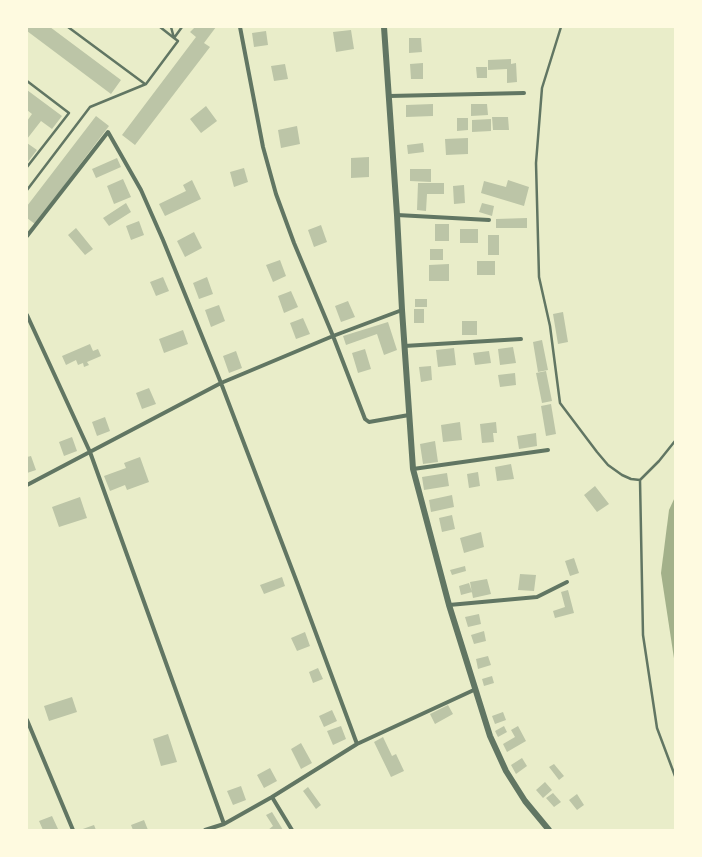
<!DOCTYPE html>
<html>
<head>
<meta charset="utf-8">
<style>
  body { margin:0 }
  #map { position:relative; width:702px; height:857px; overflow:hidden; background:#e9edc9; font-family:Helvetica,sans-serif }
  canvas { display:block }
  .frame { position:absolute; inset:0; border:28px solid #fefae0; pointer-events:none }
</style>
</head>
<body>
<div id="map">
<canvas width="702" height="857"></canvas>
<div class="frame"></div>
</div>
<script>
const ctx = document.querySelector('canvas').getContext('2d');
ctx.lineJoin = 'round';
function fillPath(path, color) { ctx.fillStyle = color; ctx.fill(path, 'evenodd'); }
function strokePath(path, color, width, dash) { ctx.strokeStyle = color; ctx.lineWidth = width; ctx.lineCap = dash ? 'butt' : 'round'; ctx.setLineDash(dash || []); ctx.stroke(path); }
fillPath(new Path2D(`
  M675,497V665L661,573L669,510Z`), '#a3b18a');
fillPath(new Path2D(`
  M27,27H50L121,80L111,94L27,31Z
  M195,27H216L204,43L210,47L135,145L122,135L196,37L190,32Z
  M351,30L354,49L336,52L333,32Z
  M266,31L268,45L254,47L252,33Z
  M409,38H421L422,52L409,53Z
  M511,59V64L516,63L517,82L507,83V69L488,70V60Z
  M423,63V79H411L410,64Z
  M285,64L288,79L274,81L271,66Z
  M476,67H487V78H477Z
  M27,90L62,116L52,129L41,121L27,139V121L32,114L27,110Z
  M433,104V116L406,117V105Z
  M471,104H487L488,115L471,116Z
  M206,106L217,121L201,133L190,119Z
  M96,116L109,126L35,224L27,218V206Z
  M492,117H508L509,130H493Z
  M457,118H468V130L457,131Z
  M491,119V131L472,132V120Z
  M297,126L300,144L281,148L278,130Z
  M468,138V154L446,155L445,139Z
  M27,143L37,150L27,163Z
  M423,143L424,152L408,154L407,145Z
  M369,157V177L351,178V158Z
  M117,158L121,167L96,178L92,169Z
  M244,168L248,182L234,187L230,172Z
  M410,169H431V182L410,181Z
  M123,179L131,197L114,204L107,186Z
  M192,180L201,199L165,216L159,204L186,191L183,185Z
  M508,180L529,187L524,206L481,193L484,181L506,187Z
  M418,183H444V194H427L426,211L417,210Z
  M464,185L465,203L454,204L453,186Z
  M126,203L131,212L109,226L103,218Z
  M482,203L494,206L492,216L479,212Z
  M527,218V228H496V219Z
  M139,221L144,235L131,240L126,226Z
  M435,224H449V241H435Z
  M321,225L327,242L314,247L308,230Z
  M76,228L93,249L85,255L68,235Z
  M460,229H478V243H460Z
  M194,232L202,248L185,257L177,241Z
  M488,235H499V255H488Z
  M430,249H443V260H430Z
  M280,260L286,276L273,282L266,265Z
  M477,261H495V275H477Z
  M449,264V281H429V265Z
  M163,277L169,291L156,296L150,282Z
  M207,277L213,294L199,299L193,283Z
  M291,291L298,307L284,313L278,296Z
  M415,299H427V307H415Z
  M348,301L355,317L341,322L335,306Z
  M219,305L225,321L211,327L205,310Z
  M414,309H424V323H414Z
  M563,312L568,342L558,344L553,314Z
  M303,318L310,334L296,339L290,323Z
  M462,321H477V335H462Z
  M388,322L397,350L384,355L377,334L346,345L343,336Z
  M183,330L188,344L164,353L159,339Z
  M542,340L548,370L538,372L533,342Z
  M90,344L93,351L98,349L101,356L87,362L89,365L84,367L83,363L78,365L76,360L66,365L62,356Z
  M513,347L516,363L500,365L498,349Z
  M454,348L456,365L438,367L436,350Z
  M365,349L371,369L358,373L352,353Z
  M236,351L242,368L229,373L223,356Z
  M489,351L491,363L475,365L473,353Z
  M431,366L432,380L421,382L419,367Z
  M546,371L552,401L542,403L536,373Z
  M515,373L516,385L500,387L498,375Z
  M149,388L156,404L142,409L136,393Z
  M551,404L556,434L546,436L541,406Z
  M105,417L110,431L97,436L92,422Z
  M460,422L462,440L443,442L441,425Z
  M496,422L497,433H493L494,442L482,443L480,424Z
  M536,433L537,446L519,449L517,436Z
  M72,437L77,451L64,456L59,442Z
  M435,441L438,462L423,464L420,444Z
  M31,456L36,470L27,473V457Z
  M140,457L149,482L127,490L125,485L110,491L104,476L126,468L124,463Z
  M511,464L514,479L497,481L495,467Z
  M478,472L480,486L469,488L467,474Z
  M447,473L449,486L424,490L422,477Z
  M595,486L609,504L597,512L584,495Z
  M452,495L454,507L431,512L429,500Z
  M80,497L87,518L59,527L52,507Z
  M452,515L455,529L442,532L439,518Z
  M481,532L484,547L464,553L460,538Z
  M574,558L579,573L570,576L565,561Z
  M465,566L466,571L452,575L450,570Z
  M520,574L536,575L534,591L518,590Z
  M282,577L285,586L264,594L260,585Z
  M487,579L491,594L473,598L470,582Z
  M469,583L472,592L461,595L459,586Z
  M568,590L574,613L555,618L553,611L565,607L561,592Z
  M479,614L481,624L468,627L465,617Z
  M484,631L486,641L474,644L471,635Z
  M305,632L310,646L297,651L291,638Z
  M488,656L491,665L478,669L476,659Z
  M318,668L323,679L313,683L309,672Z
  M492,676L494,683L484,686L482,679Z
  M72,697L77,712L49,721L44,706Z
  M448,705L453,714L435,724L430,714Z
  M332,710L337,721L324,727L319,716Z
  M503,712L506,720L495,724L492,716Z
  M341,726L346,739L333,745L327,731Z
  M504,726L507,732L498,737L495,731Z
  M518,726L526,741L507,752L503,744L515,737L511,730Z
  M168,734L177,762L161,766L153,739Z
  M383,737L392,756L396,754L404,771L391,777L374,742Z
  M301,743L312,763L301,769L291,749Z
  M522,758L527,766L516,774L511,765Z
  M554,764L564,776L559,780L549,767Z
  M270,768L277,781L264,788L257,775Z
  M545,782L552,790L543,798L536,790Z
  M241,786L246,800L233,805L227,791Z
  M308,787L321,805L316,809L303,791Z
  M553,793L561,802L554,807L546,798Z
  M577,794L584,805L577,810L569,800Z
  M272,812L283,830H268L273,826L266,815Z
  M52,816L58,829L43,830L39,821Z
  M144,820L148,830H133L131,825Z
  M94,825L96,830H80Z`), '#bcc5a7');
strokePath(new Path2D(`
  M68,27L145,84
  M160,27L174,38L182,27
  M561,27L542,88L536,163L539,277L550,326L560,403L597,452L608,465L622,475L631,479L640,480
  M27,81L69,113L27,167
  M27,190L90,107L146,84L178,41L174,38L171,27
  M675,441L659,461L640,480L643,635L657,728L675,776`), '#617663', 2.5);
strokePath(new Path2D(`
  M240,27L263,147L276,194L294,243L333,336L365,419L369,422L409,415
  M389,96L524,93
  M397,215L489,220
  M27,236L108,132L141,190L163,240L221,383L298,585L357,744
  M27,315L90,452L224,824
  M404,346L521,339
  M413,469L548,450
  M27,485L221,383L333,336L402,310
  M449,605L537,597L567,582
  M27,720L73,830
  M272,797L292,830
  M205,830L224,824L272,797L357,744L476,689`), '#617663', 4);
strokePath(new Path2D(`
  M384,27L397,215L402,310L413,469L449,605L490,736L506,771L525,801L549,830`), '#617663', 6);
</script>
</body>
</html>
